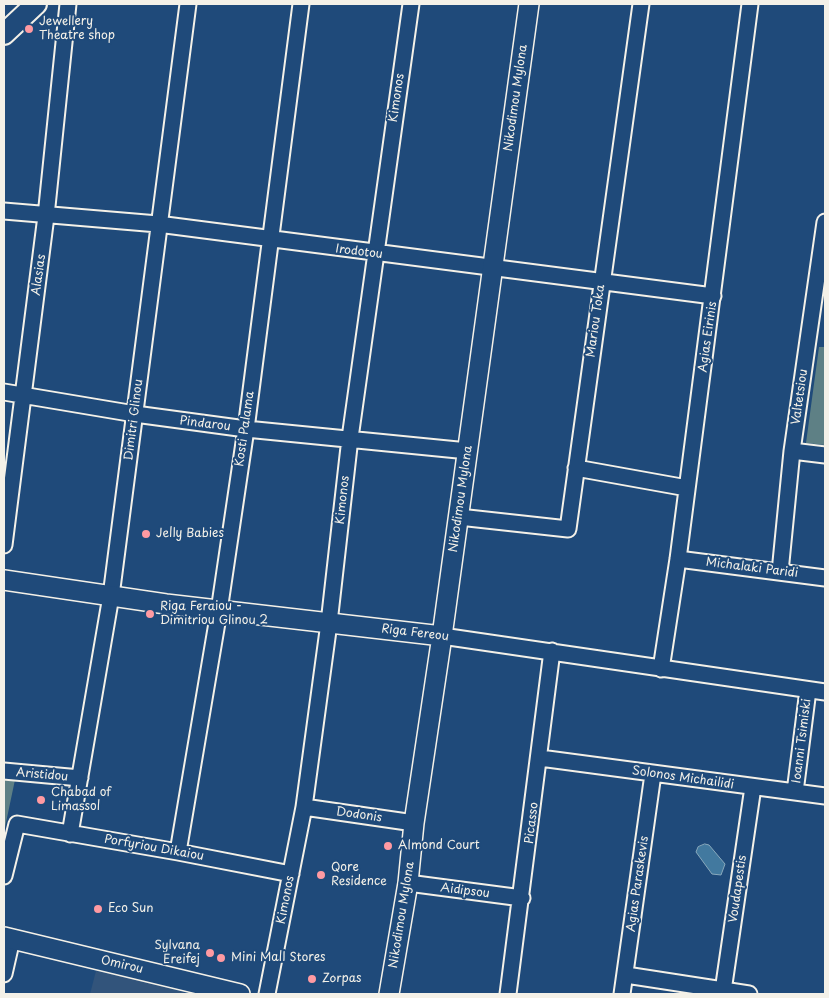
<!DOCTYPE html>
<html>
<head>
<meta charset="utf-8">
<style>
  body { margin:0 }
  #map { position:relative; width:829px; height:998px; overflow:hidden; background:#1f4a7a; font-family:"Playpen Sans",sans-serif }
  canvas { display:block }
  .frame { position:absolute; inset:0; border:5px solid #f4f1e8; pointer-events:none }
</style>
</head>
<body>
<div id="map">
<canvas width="829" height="998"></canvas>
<div class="frame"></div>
</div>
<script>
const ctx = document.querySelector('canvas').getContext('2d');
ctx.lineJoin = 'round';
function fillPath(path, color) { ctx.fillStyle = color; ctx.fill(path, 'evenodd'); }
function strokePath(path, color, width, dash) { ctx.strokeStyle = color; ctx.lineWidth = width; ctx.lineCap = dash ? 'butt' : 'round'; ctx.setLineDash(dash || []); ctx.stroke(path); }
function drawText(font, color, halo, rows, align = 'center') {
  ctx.font = font + ' "Playpen Sans",sans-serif'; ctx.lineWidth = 4; ctx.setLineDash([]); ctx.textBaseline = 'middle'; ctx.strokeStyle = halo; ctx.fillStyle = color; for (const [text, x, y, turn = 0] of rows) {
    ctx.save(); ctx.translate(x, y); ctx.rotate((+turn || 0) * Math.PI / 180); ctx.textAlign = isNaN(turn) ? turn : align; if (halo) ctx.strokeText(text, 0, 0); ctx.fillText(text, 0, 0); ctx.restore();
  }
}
fillPath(new Path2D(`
  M96,971L140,979L189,994H90Z`), '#32547b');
fillPath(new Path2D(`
  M819,347H825V445L806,443Z
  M4,773L16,775L4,832Z`), '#5e8085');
const water = new Path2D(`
  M705,844L709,845L725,864L721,875L712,874L696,852L698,847Z`);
fillPath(water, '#42799f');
strokePath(water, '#89a9bc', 1);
const minor = new Path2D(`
  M4,211L158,224L713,296
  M4,392L135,414L246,429L468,451
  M792,451L825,455
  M576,468L687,488
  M459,517L568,529L641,4
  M4,545L46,216L68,4
  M678,559L825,578
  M780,572L792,451L825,222
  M442,636L825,692
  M661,669L678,559L750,4
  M540,758L825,796
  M4,771L80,778
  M795,792L808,690
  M304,807L414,823
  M70,834L111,596L188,4
  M178,852L219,611L246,429L301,4
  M4,876L17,824L178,852L291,874
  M408,883L522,898
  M4,974L12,939
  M626,975L749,994
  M723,991L753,787
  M267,994L304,807L329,623L350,438L411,4
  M508,994L552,651
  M622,994L653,774`);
const tertiary = new Path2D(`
  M4,580L166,604L442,636
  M4,937L240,994
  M389,994L408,883L414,823L442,636L529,4`);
const secondary = new Path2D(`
  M4,34L36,4`);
strokePath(minor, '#f4f1e8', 19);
strokePath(tertiary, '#f4f1e8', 22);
strokePath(secondary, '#f4f1e8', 24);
strokePath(minor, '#1f4a7a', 15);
strokePath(tertiary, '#1f4a7a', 19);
strokePath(secondary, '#1f4a7a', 20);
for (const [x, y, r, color] of [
  [29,29,5,"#ff9aa2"],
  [146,534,5,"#ff9aa2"],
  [150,614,5,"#ff9aa2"],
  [41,800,5,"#ff9aa2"],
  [388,846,5,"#ff9aa2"],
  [321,875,5,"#ff9aa2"],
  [98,909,5,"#ff9aa2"],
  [210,953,5,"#ff9aa2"],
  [221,958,5,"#ff9aa2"],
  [312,979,5,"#ff9aa2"]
]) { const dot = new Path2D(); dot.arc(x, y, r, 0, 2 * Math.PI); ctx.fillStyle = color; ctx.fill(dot); strokePath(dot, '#1f4a7a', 2); }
drawText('12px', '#f4f1e8', '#1f4a7a', [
  ["Jewellery",39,22],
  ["Theatre shop",39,36],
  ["Jelly Babies",156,534],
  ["Riga Feraiou -",160,607],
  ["Dimitriou Glinou 2",160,621],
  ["Chabad of",51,793],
  ["Limassol",51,807],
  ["Almond Court",398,846],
  ["Qore",331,868],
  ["Residence",331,882],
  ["Eco Sun",108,909],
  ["Sylvana",200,946,"right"],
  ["Ereifej",200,960,"right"],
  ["Mini Mall Stores",231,958],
  ["Zorpas",322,979]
], 'left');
drawText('12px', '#f4f1e8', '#1f4a7a', [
  ["Kimonos",397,98,-82],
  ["Nikodimou Mylona",516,98,-82],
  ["Irodotou",359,252,7],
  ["Alasias",39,275,-82],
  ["Mariou Toka",596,321,-82],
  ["Agias Eirinis",708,337,-82],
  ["Valtetsiou",800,397,-82],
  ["Dimitri Glinou",134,420,-83],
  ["Pindarou",205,424,7],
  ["Kosti Palama",245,429,-82],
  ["Nikodimou Mylona",461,499,-82],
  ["Kimonos",343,500,-84],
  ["Michalaki Paridi",752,568,7],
  ["Riga Fereou",415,633,7],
  ["Ioanni Tsimiski",802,741,-83],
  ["Aristidou",42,775,5],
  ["Solonos Michailidi",683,778,8],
  ["Dodonis",359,815,8],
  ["Picasso",532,823,-83],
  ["Porfyriou Dikaiou",154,848,10],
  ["Agias Paraskevis",638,884,-82],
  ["Voudapestis",738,889,-82],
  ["Aidipsou",465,891,7],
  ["Kimonos",286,900,-79],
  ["Nikodimou Mylona",402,915,-81],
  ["Omirou",122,965,13]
]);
</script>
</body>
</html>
